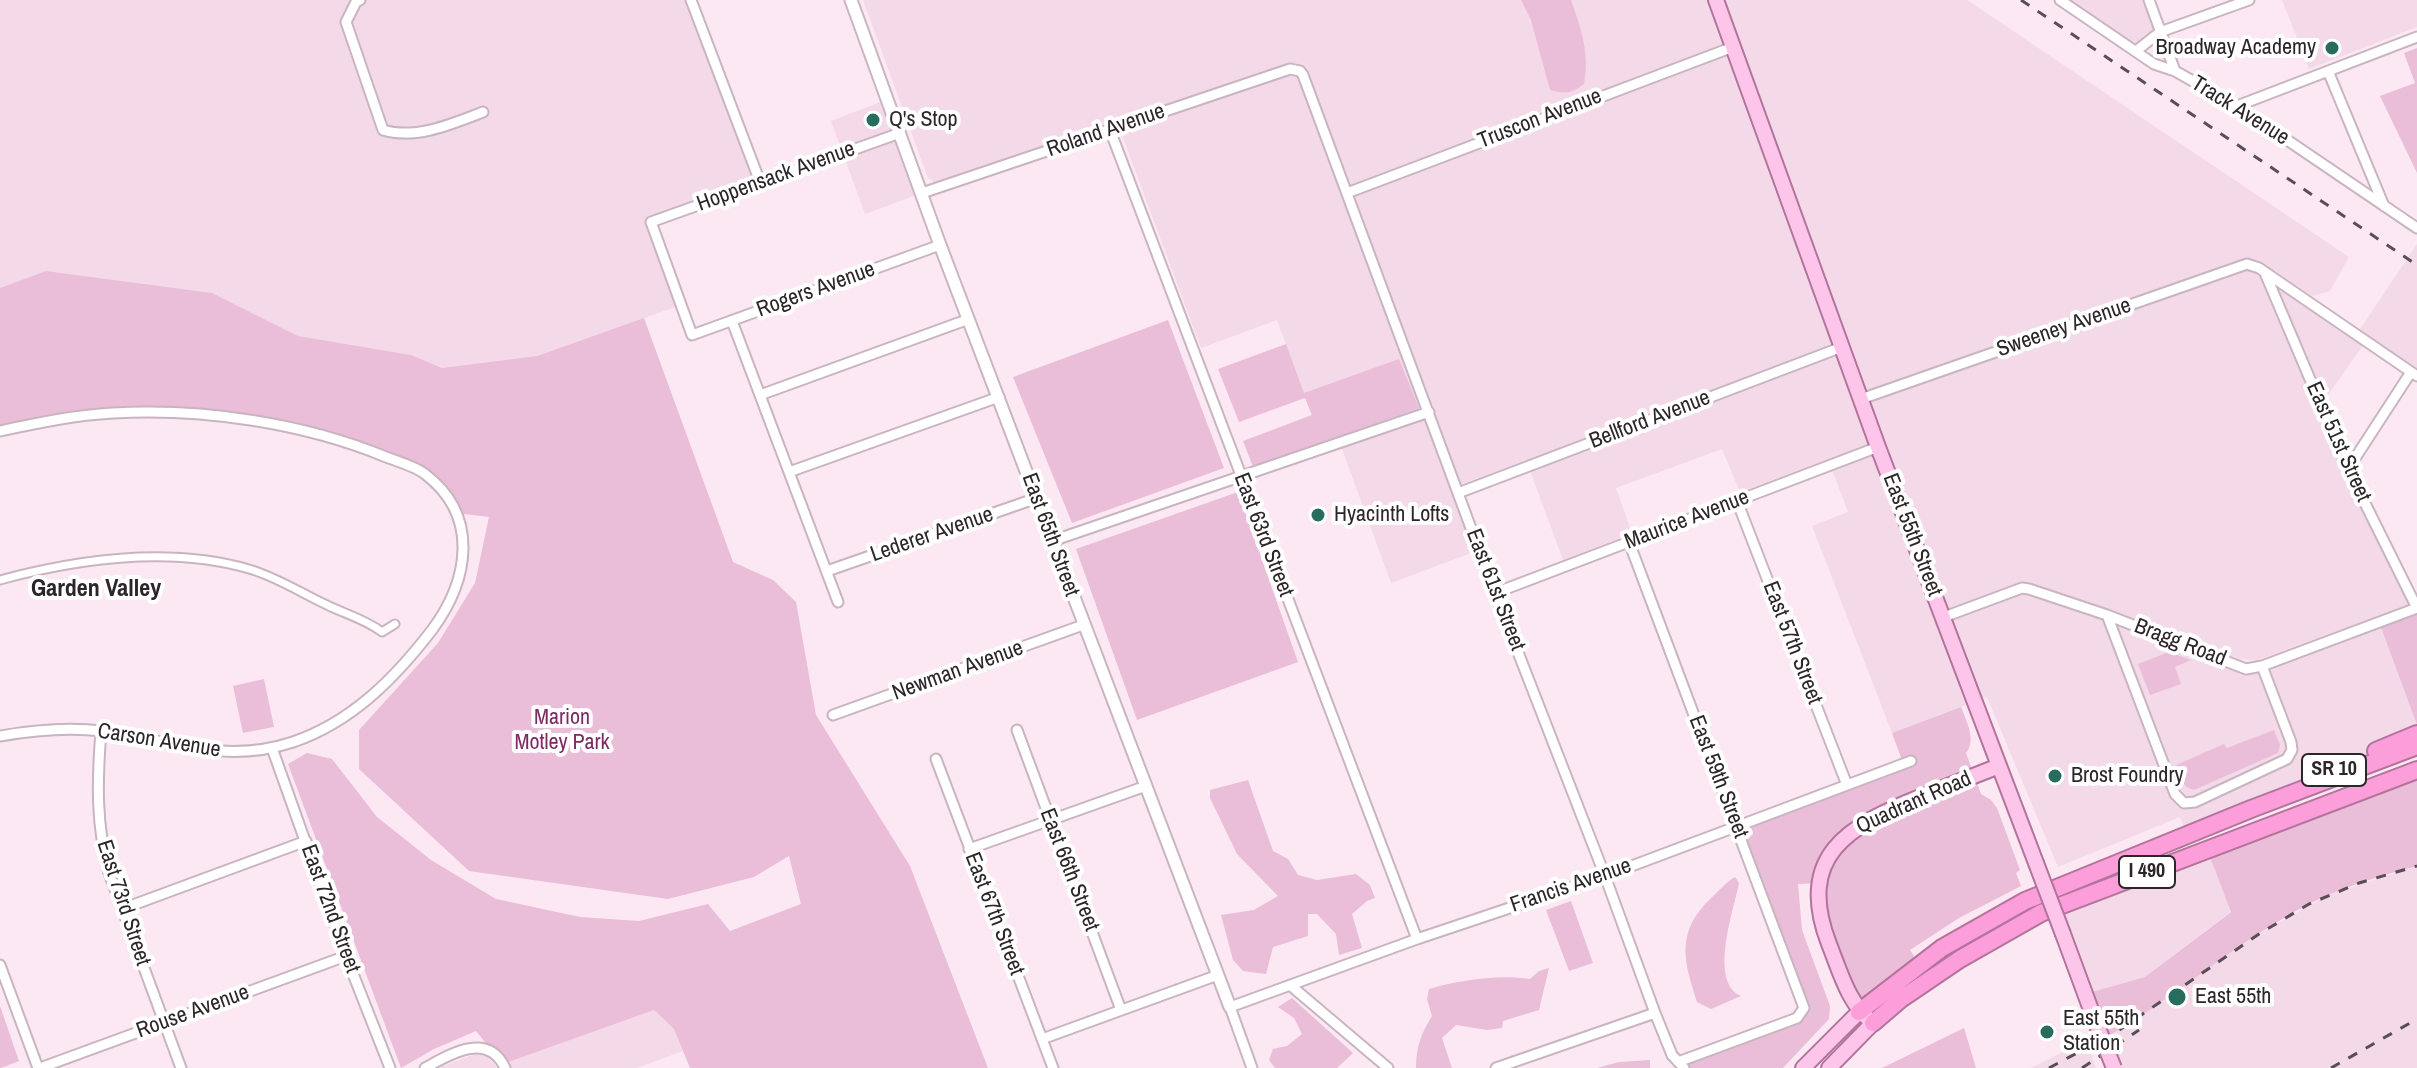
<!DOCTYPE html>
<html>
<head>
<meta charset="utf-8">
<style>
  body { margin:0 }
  canvas { display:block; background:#fce8f3 }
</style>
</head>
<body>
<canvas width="2417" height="1068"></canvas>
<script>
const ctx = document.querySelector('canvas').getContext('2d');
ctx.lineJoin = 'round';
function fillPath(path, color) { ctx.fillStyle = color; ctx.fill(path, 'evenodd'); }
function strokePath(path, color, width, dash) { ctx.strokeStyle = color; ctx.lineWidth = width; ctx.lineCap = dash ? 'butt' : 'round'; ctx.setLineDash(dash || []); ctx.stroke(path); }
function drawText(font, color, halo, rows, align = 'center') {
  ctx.font = font + ' "Archivo Narrow",sans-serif'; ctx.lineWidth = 8; ctx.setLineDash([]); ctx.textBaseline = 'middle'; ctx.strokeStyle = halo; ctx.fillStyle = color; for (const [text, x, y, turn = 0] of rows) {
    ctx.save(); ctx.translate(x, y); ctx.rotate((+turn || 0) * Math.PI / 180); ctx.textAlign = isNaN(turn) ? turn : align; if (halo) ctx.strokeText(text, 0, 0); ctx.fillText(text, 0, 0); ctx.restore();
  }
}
fillPath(new Path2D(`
  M0,0H691L760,182L652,222L681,305L537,356L442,368L411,355L298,336L211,293L46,271L0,288Z
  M863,0H1967L2349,257L2330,291L2312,296L2274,270L2268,275L2357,334L2417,244V375L2366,341L2321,405L2266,276L2261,280L2321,421L2409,605L2257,660L2239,659L2099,608L2246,669L2379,622L2417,725V734L2251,809L2187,834L2180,817L2058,867L1987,697L1892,733L1812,526L1848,512L1828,459L1740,492L1722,449L1616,488L1632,533L1563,560L1526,460L1451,488L1474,552L1391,583L1338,438L1322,443L1277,320L1201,348L1117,122L941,182H934L928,178Z
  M2060,0H2149L2160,32L2136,51Z
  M2282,0H2417V27L2309,69Z
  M888,99L922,193L865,214L831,121Z
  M2207,849L2231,911L2145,977L2085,994L2052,909Z
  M2417,866V1068H2114L2103,1039L2259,934L2328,895Z
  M654,1010L674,1029L683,1051L637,1068H505L503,1064Z
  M2086,1040L2096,1068H2031Z
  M475,1054L488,1056L497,1068H438Z`), '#f4d9e9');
fillPath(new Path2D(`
  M1521,0H1571C1581,28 1590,55 1584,84C1571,94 1565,94 1550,90L1531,20Z
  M2417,48V173L2380,96L2415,83L2404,53Z
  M46,271L212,293L298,336L411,355L442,368L537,356L644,318L733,562L773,580L796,602L816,715L910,866L988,1068H690L674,1029L654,1010L503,1064L476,1031L434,1049L401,1068L288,764L307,753L332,759L377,817L431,860L496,899L580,917L639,921L708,904L730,931L801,904L789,856L754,877L668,899L469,871L359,769V730L438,643L475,583L489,517L456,513L423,472L369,450L246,421L113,413L0,431V288Z
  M1168,320L1224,468L1072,523L1013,377Z
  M1286,344L1304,393L1399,359L1419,408L1253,467L1243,441L1312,415L1305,398L1239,422L1218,369Z
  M1238,492L1298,662L1137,720L1076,549Z
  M2417,608V725L2379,622Z
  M2169,652L2191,660L2175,667L2181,684L2150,695L2138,664Z
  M264,679L274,727L243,733L233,686Z
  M1961,707C1966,721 1977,740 1966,753L1981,794L1991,800L1997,808L2020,870L2016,873L2021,886L1959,918L1910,950L1919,964L1859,1012L1827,938L1821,883L1798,884L1802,930L1830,1006L1829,1019L1783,1068H1684L1678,1062L1803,1013L1736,825L1903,763L1892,733Z
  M2274,730L2280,745L2278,753L2194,790C2181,787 2180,776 2176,765L2224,744L2227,748Z
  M2417,775V866C2380,876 2342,887 2307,905C2235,943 2174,999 2103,1039L2085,994L2145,977L2231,912L2207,849Z
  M1248,780L1273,851L1288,859L1298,875L1317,880L1356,874L1370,885L1375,898L1367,901L1352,914L1362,948L1339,955L1336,934L1317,914H1308V936L1273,947L1266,974L1243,971L1233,960L1221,915L1254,910L1278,896L1237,854L1210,798V790Z
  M1735,877L1739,883C1734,909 1708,982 1741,996L1711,1009L1697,1002C1683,959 1676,932 1711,898C1719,891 1726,882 1735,877Z
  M1571,901L1593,963L1569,971L1546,910Z
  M1549,968L1539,1010L1503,1021L1502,1028L1487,1030L1456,1025L1442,1038L1452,1068H1416C1416,1047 1421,1034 1432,1016L1427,999L1429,989C1460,980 1498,974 1530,979L1539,971Z
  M1292,998L1353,1053L1337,1068H1275L1269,1060L1273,1049L1287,1046L1302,1034L1294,1018L1278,1007Z
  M0,1006L19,1061L1,1068H0Z
  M1964,1028L1976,1068H1882Z
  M1650,1060V1068H1597L1619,1062Z`), '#eabdd8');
const pedestrian = new Path2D(`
  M0,580C78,559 169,546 249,569C277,577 301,593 327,605C345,614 365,619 382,632L395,624`);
const minor = new Path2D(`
  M360,0L356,2L346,22L383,130C415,140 452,124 483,112
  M691,0L760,182
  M2060,0L2154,64L2175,71L2237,106L2417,228
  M2149,0L2175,71
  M2136,51L2160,32L2249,0
  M2328,71L2384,206
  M2237,106L2417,37
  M1110,130L1417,939
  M900,133L651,222L692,335L940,245
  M922,193L1290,69L1300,71L1303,75L1495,593L1605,876L1655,1013L1672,1055L1684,1068
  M1347,193L1733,47
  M2265,273L2348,469L2417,608
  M732,321L838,602
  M760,395L969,319
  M1861,399L2247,264L2259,268L2417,376
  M0,431C37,423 75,415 113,413C203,408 304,423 386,457C399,462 415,466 425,474C480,516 469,580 432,630C395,678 352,722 293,742C224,765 170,740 102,731C68,727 34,730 0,736
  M2348,469L2411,372
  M789,472L999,397
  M1458,493L1842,347
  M1737,501L1847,785
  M1052,541L1429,412
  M1629,542L1804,1008L1797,1018L1678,1062
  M827,571L1037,498
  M1495,593L1878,447
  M2107,615L2175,794L2184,803L2195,802L2287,759L2292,750L2291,742L2262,666
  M1944,617L2022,588L2029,589L2107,615L2246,669L2262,666L2417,608
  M833,715L1083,625
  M1017,730L1121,1010
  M101,731C97,781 96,825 109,873L181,1068
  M272,748L346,956L390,1068
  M936,759L1053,1068
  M969,849L1146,786
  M122,909L306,841
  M0,965L38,1068
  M1290,985L1388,1068
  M1042,1039L1218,975
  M40,1068L346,956
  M425,1068C450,1054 488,1031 505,1068
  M1252,1068L1230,1007L1417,939L1605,876L1911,761
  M1496,1068L1655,1013`);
const tertiary = new Path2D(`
  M851,0L940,245L1230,1007`);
const primary = new Path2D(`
  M1716,0L1878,447L2036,863
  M2063,934L2094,1018
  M1803,1068L1859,1012
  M1829,1068L1873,1023C1848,1003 1841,974 1829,944C1795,856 1848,826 1920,797C1946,787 1973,776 1999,766`);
const motorway = new Path2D(`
  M2376,751L2417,734
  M1859,1012L1942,948L2025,901L2251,809L2417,746
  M1873,1023L1901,999L1960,959L2041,913L2417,770`);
strokePath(pedestrian, '#c8b5c0', 11);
strokePath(minor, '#c8b5c0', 13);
strokePath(tertiary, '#c8b5c0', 15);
strokePath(primary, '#b3749c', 18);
strokePath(motorway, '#b3749c', 20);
strokePath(pedestrian, '#fff', 7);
strokePath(minor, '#fff', 9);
strokePath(tertiary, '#fff', 11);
strokePath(primary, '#fdc5e9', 14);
strokePath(motorway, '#fc9eda', 16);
strokePath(new Path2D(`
  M2021,0L2417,265
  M2049,1068L2118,1031L2259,934L2309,904L2359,883L2417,866
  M2082,1068L2139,1030
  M2331,1068L2417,1019`), '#584e54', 3, [10, 10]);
const primaryBridge = new Path2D(`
  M2036,863L2063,934
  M2094,1018L2114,1068`);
strokePath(primaryBridge, '#b3749c', 18, []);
strokePath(primaryBridge, '#fdc5e9', 14);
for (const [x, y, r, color] of [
  [2332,48,8,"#286c5f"],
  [873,120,8,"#286c5f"],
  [1318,515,8,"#286c5f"],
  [2055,776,8,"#286c5f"],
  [2177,997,10,"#286c5f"],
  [2047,1032,8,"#286c5f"]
]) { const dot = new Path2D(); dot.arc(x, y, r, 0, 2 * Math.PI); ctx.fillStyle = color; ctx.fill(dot); strokePath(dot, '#fff', 3); }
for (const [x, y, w] of [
  [2334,770,64],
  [2147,872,56]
]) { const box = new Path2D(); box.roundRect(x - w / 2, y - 16, w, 32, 6); ctx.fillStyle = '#fff'; ctx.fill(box); strokePath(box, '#2c2529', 2); }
drawText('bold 20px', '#2c2529', null, [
  ["SR 10",2334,770],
  ["I 490",2147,872]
]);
drawText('22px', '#2c2529', '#fff', [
  ["Broadway Academy",2316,48,"right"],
  ["Q's Stop",889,120],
  ["Hyacinth Lofts",1334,515],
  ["Brost Foundry",2071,776],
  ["East 55th",2195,997],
  ["East 55th",2063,1019],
  ["Station",2063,1044]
], 'left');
drawText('22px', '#2c2529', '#fff', [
  ["Track Avenue",2240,111,32],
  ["Truscon Avenue",1540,119,-21],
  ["Roland Avenue",1106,131,-19],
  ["Hoppensack Avenue",776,177,-20],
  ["Rogers Avenue",816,290,-20],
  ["Sweeney Avenue",2064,328,-19],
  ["Bellford Avenue",1650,420,-21],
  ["East 51st Street",2338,442,66],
  ["Maurice Avenue",1687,520,-21],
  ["Lederer Avenue",932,535,-19],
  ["East 65th Street",1050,535,70],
  ["East 63rd Street",1263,535,69],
  ["East 55th Street",1912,535,69],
  ["East 61st Street",1495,590,69],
  ["East 57th Street",1792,643,69],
  ["Bragg Road",2180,643,21],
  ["Newman Avenue",958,671,-20],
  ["Carson Avenue",159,741,9],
  ["East 59th Street",1718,777,69],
  ["Quadrant Road",1914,803,-24],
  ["East 66th Street",1069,870,69],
  ["Francis Avenue",1571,886,-19],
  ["East 73rd Street",123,903,72],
  ["East 72nd Street",330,909,70],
  ["East 67th Street",994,914,69],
  ["Rouse Avenue",193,1012,-20]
]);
drawText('22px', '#7d2a64', '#fff', [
  ["Marion",562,718],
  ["Motley Park",562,743]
]);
drawText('bold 24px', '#2c2529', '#fff', [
  ["Garden Valley",96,590]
]);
</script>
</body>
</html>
